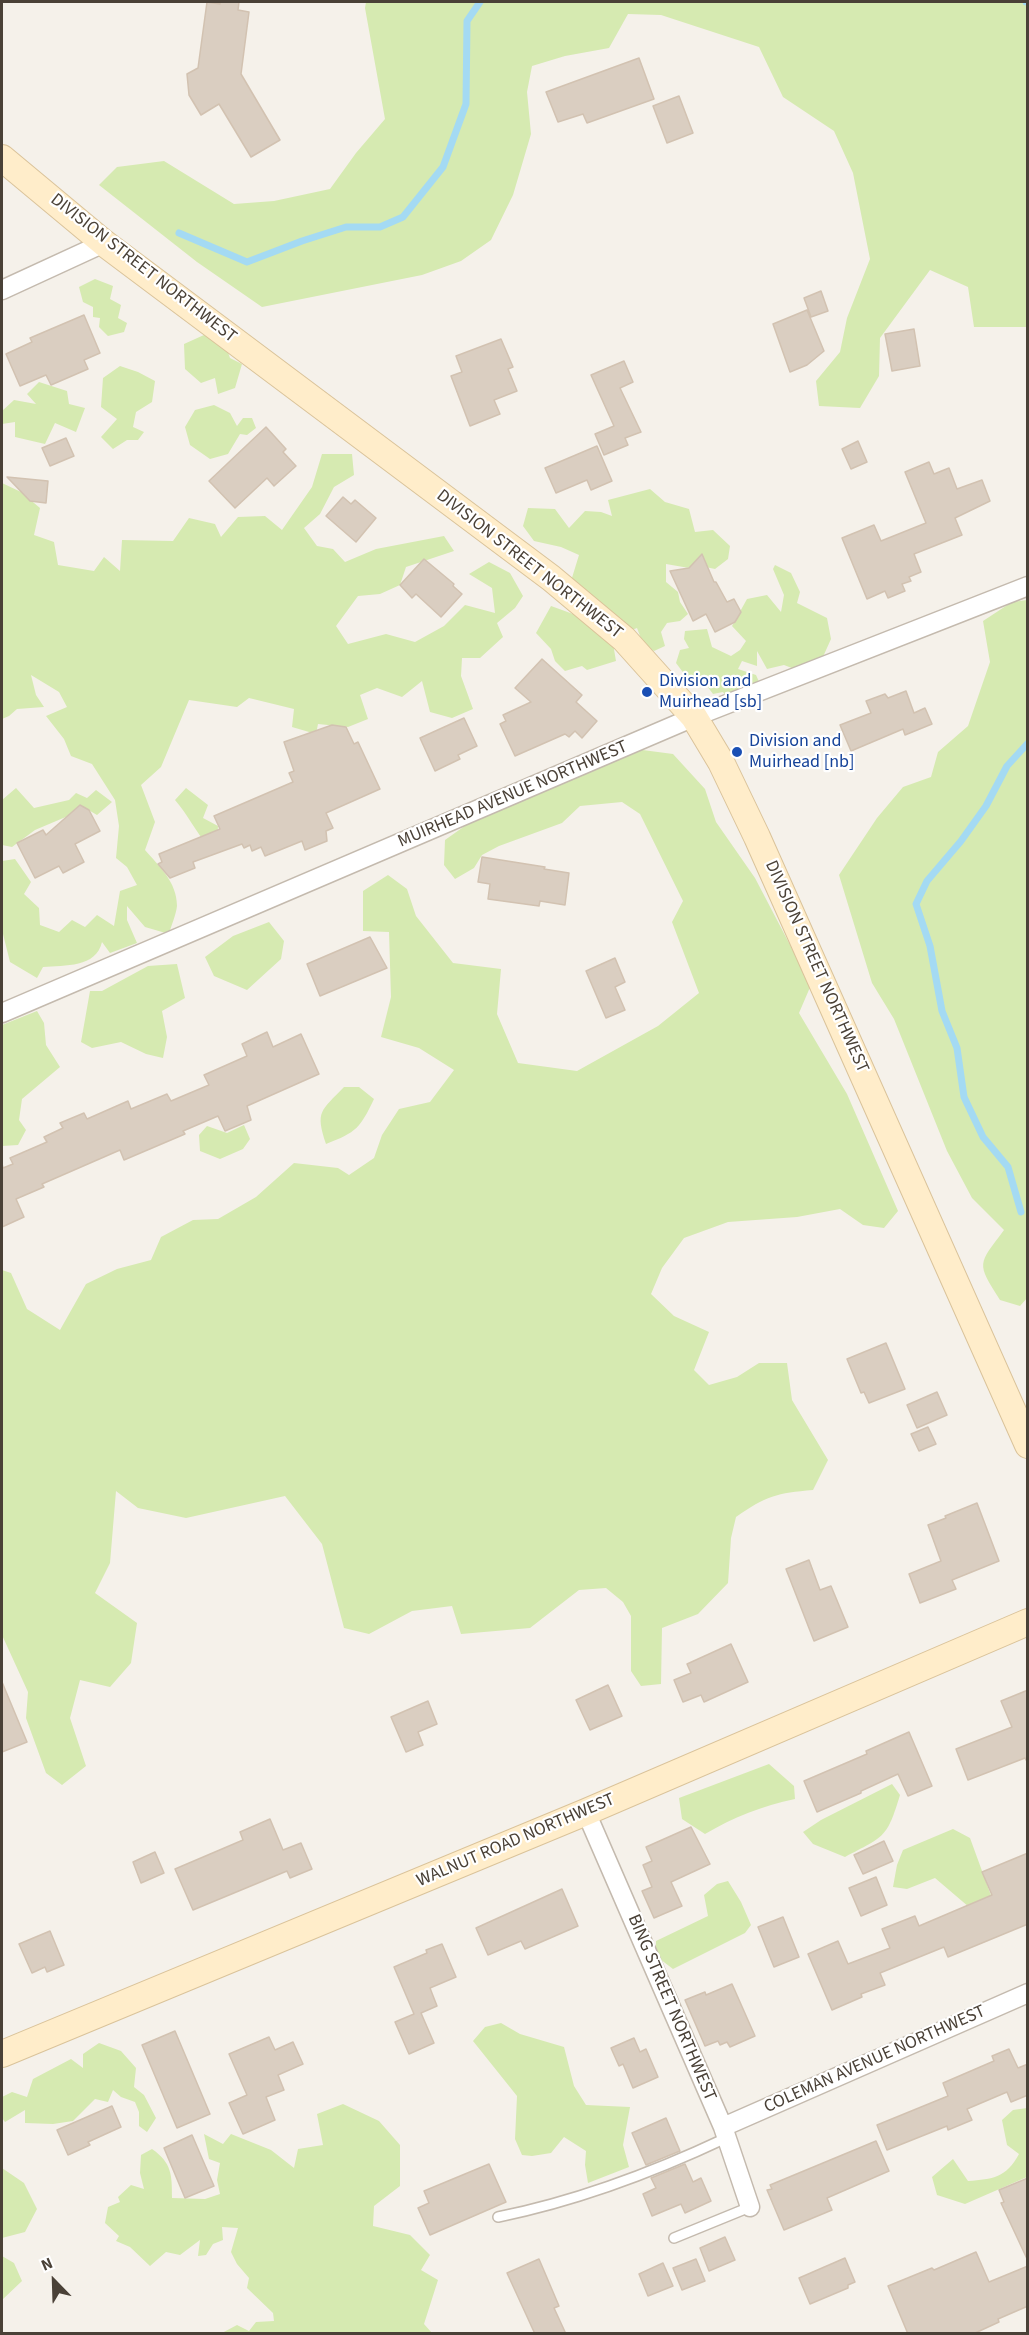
<!DOCTYPE html>
<html>
<head>
<meta charset="utf-8">
<style>
  body { margin:0 }
  #map { position:relative; width:1029px; height:2335px; overflow:hidden; background:#f5f1ea; font-family:"Source Sans 3",sans-serif }
  canvas { display:block }
  .frame { position:absolute; inset:0; border:3px solid #4a4137; pointer-events:none }
  .north { position:absolute; left:24px; top:2251px; width:60px; height:60px; -webkit-text-stroke:4px #fff; paint-order:stroke; rotate:337deg; font-size:16px; font-weight:700; line-height:24px; text-align:center; color:#4a4137 }
  .north::after { content:''; display:block; margin:auto; width:21px; height:27px; background:#4a4137; clip-path:polygon(50% 0,100% 100%,50% 72%,0 100%) }
</style>
</head>
<body>
<div id="map">
<canvas width="1029" height="2335"></canvas>
<div class="frame"></div>
<div class="north">N</div>
</div>
<script>
const ctx = document.querySelector('canvas').getContext('2d');
ctx.lineJoin = 'round';
function fillPath(path, color) { ctx.fillStyle = color; ctx.fill(path, 'evenodd'); }
function strokePath(path, color, width, dash) { ctx.strokeStyle = color; ctx.lineWidth = width; ctx.lineCap = dash ? 'butt' : 'round'; ctx.setLineDash(dash || []); ctx.stroke(path); }
function drawText(font, color, halo, rows, align = 'center') {
  ctx.font = font + ' "Source Sans 3",sans-serif'; ctx.lineWidth = 4.5; ctx.setLineDash([]); ctx.textBaseline = 'middle'; ctx.strokeStyle = halo; ctx.fillStyle = color; for (const [text, x, y, turn = 0] of rows) {
    ctx.save(); ctx.translate(x, y); ctx.rotate((+turn || 0) * Math.PI / 180); ctx.textAlign = isNaN(turn) ? turn : align; if (halo) ctx.strokeText(text, 0, 0); ctx.fillText(text, 0, 0); ctx.restore();
  }
}
fillPath(new Path2D(`
  M366,2H1027V327H974L968,287L930,270L880,338L879,376L860,408L819,406L816,381L840,352L847,318L870,259L853,173L834,131L783,97L759,47L661,15L628,14L609,48L565,56L532,66L527,92L531,134L513,195L491,240L461,261L422,275L262,307L197,262L99,185L117,167L164,161L234,204L274,201L330,189L356,153L385,119L365,8Z
  M95,279L113,286L110,299L121,305L118,318L127,323L124,332L108,336L99,327L100,318L93,317V307L83,302L79,287Z
  M204,335L224,341L230,358L242,364L235,388L218,394L215,378L201,383L185,369L184,344Z
  M120,366L138,372L155,381L152,402L136,412L133,427L144,432L138,440H127L113,449L101,437L117,419L101,407L103,378Z
  M39,382L67,391L69,404L85,408L76,432L55,423L45,444L15,437V422L2,424V411L14,400L36,404L27,394Z
  M214,405L230,413L237,426L243,418H252L256,428L247,435L240,434L228,454L210,459L190,445L185,427L195,410Z
  M322,454H352L354,475L334,487L320,514L304,528L317,546L333,549L345,562L376,549L444,536L454,551L406,567L400,585L380,594L358,596L336,626L348,644L386,634L415,642L444,626L465,605L495,613L492,588L469,574L489,562L510,573L523,596L515,608L497,623L503,637L480,658H462L461,676L473,709L452,718L430,712L422,681L402,697L377,688L360,695L368,719L348,727L318,724L316,734L292,727L294,709L249,698L237,707L189,700L161,767L141,785L155,822L145,850C159,866 177,882 177,906C176,915 171,926 169,934L145,927L127,906V920L137,943L110,953L102,942C96,968 65,965 43,967L37,978L10,962L2,930V861L15,859L31,882L24,894L39,908L40,925L59,932L72,920L85,927L97,915L114,926L120,891L137,885L127,867L116,858L119,826L115,800L92,764L71,756L64,739L46,716L67,707L59,692L31,675L36,695L44,707L17,709L9,716L2,719V483L21,492L40,508L34,535L54,542L58,565L94,571L104,557L120,571L122,540L173,541L189,518L215,524L221,537L238,517L265,516L282,530L312,487Z
  M650,489L665,502L689,509L695,532L713,530L730,546L728,559L715,569L701,566L700,557L689,568L666,564V582L678,592L680,602L688,614L680,621L667,623L661,632L665,646L654,651L643,644L637,628L612,638L616,661L587,670L582,666L565,671L555,661L551,649L536,633L551,606L573,614L593,598L571,581L579,555L561,547L534,541L523,526L528,508L555,509L569,528L585,511L601,512L612,516L608,500Z
  M775,565L791,573L800,592L797,603L827,618L831,639L822,659L797,670L784,665L767,669L757,651V666L742,661L738,669L756,675L760,684L728,699L723,692L713,694L707,686L691,683L676,663L680,650L689,648L684,639L685,631L707,629L712,647L731,656L740,650L746,641L732,626L747,599L767,595L781,612L784,595L773,569Z
  M1027,600L1028,1297L1020,1306L1000,1300C976,1262 978,1265 1004,1230L972,1198L947,1151L894,1019L872,983L839,875L877,818L903,787L931,777L938,752L968,726L990,662L983,621L1012,602Z
  M635,749L673,754L705,789L716,822L755,878L811,985L799,1013L847,1094L898,1211L884,1228L863,1225L840,1209L797,1217L728,1222L684,1238L662,1268L651,1294L674,1316L709,1332L694,1370L709,1385L737,1377L759,1363H787L792,1400L828,1460L813,1490C777,1493 766,1496 736,1517L731,1538L728,1583L698,1614L662,1628L661,1684L641,1686L631,1671V1616L623,1602L606,1588L579,1590L530,1628L461,1634L452,1606L412,1611L369,1634L344,1628L322,1544L285,1496L186,1518L138,1508L116,1491L110,1563L95,1593L137,1623L131,1663L110,1687L80,1680L70,1718L86,1766L62,1785L46,1773L26,1718L28,1692L2,1635V1270L11,1273L27,1309L60,1330L86,1284L117,1269L151,1260L161,1237L193,1220L218,1219L256,1197L294,1163L338,1168L349,1175L374,1158L382,1135L399,1109L430,1102L454,1070L419,1048L381,1037L391,997L389,932L363,931V891L388,875L407,889L416,916L453,963L501,969L497,1014L518,1063L577,1071L658,1026L699,993L672,922L683,901L640,814L622,802L580,806L562,823L499,846L482,855L474,868L455,879L444,865L445,840L469,823Z
  M16,788L34,808L69,800L76,793L87,798L96,790L112,802L97,815L80,805L68,816L35,830L12,847L2,845V800Z
  M186,788L208,805L203,818L218,826L217,843L208,846C196,832 188,815 175,800Z
  M269,922L284,941L281,959L247,990L214,976L205,957L233,936Z
  M177,964L185,998L162,1011L167,1037L163,1058L146,1054L121,1042L92,1048L81,1042L90,991H102L148,966Z
  M37,1011L44,1023L46,1045L60,1067L22,1099L19,1120L26,1130L18,1145L2,1146V1025Z
  M344,1087H359L374,1099C360,1128 357,1132 326,1144C315,1111 321,1111 344,1087Z
  M244,1125L250,1139L243,1149L220,1159L200,1151L199,1135L207,1126L227,1133Z
  M769,1764L794,1786L795,1799C762,1806 734,1817 705,1834L682,1819L679,1798Z
  M892,1784L900,1795C887,1838 885,1836 845,1857L813,1844L803,1832L821,1820Z
  M953,1829L970,1838L993,1901L976,1913L935,1878L907,1889L893,1887L897,1865L903,1850Z
  M728,1881L741,1902L751,1925L745,1933L673,1969L656,1956V1941L708,1916L704,1895L717,1884Z
  M501,2023L520,2034L564,2047L574,2086L586,2105L630,2107L623,2145L629,2167L588,2183L585,2165L586,2151L564,2137L551,2153L532,2156L522,2155L515,2139L517,2096L473,2041L485,2027Z
  M99,2043L121,2051L136,2068L134,2087L144,2095L156,2118L147,2132L139,2126V2112L135,2102L121,2097L113,2090L108,2102L95,2099L73,2121L53,2124L25,2123V2110L5,2122L2,2118V2097L12,2092L27,2097L33,2079L71,2059L83,2068V2054Z
  M343,2104L379,2121L400,2145V2186L374,2206L373,2226L410,2235L430,2255L421,2270L438,2280L424,2324L432,2333H222L237,2325L249,2331L256,2322L274,2321L273,2313L247,2288L249,2278L237,2264L231,2252L238,2228L222,2227L223,2240L213,2244L206,2255L198,2256L200,2240L180,2255L166,2252L150,2266L130,2247L116,2241L119,2236L105,2223L108,2207L120,2202L118,2197L131,2185L144,2189L140,2173L141,2155L152,2149C172,2163 172,2175 172,2198L205,2199L220,2194L217,2180L220,2163L209,2159L204,2134L223,2144L231,2134L271,2150L294,2168L298,2149L323,2145L317,2114Z
  M1027,2108V2177L965,2204L937,2195L932,2177L953,2159L968,2181C993,2179 1006,2178 1019,2154L1007,2145L1002,2120L1013,2110Z
  M2,2168L24,2183L37,2209L25,2232L2,2238Z
  M2,2256L14,2263L22,2281L2,2300Z`), '#d6eab1');
strokePath(new Path2D(`
  M1026,2H1028
  M179,233L247,262L302,241L346,227H380L403,217L443,167L466,104L467,21L480,2
  M1021,1212L1008,1167L983,1137L964,1097L957,1048L942,1011L930,946L916,904L927,881L961,841L986,806L1007,766L1028,743`), '#a4daf3', 7);
const building = new Path2D(`
  M207,2L220,4V2H239L238,10L249,12L241,74L280,140L251,157L219,104L201,115L189,95L187,74L198,68Z
  M639,58L654,99L587,123L583,114L558,122L546,92Z
  M679,96L693,133L667,143L653,106Z
  M821,291L828,311L811,317L804,298Z
  M807,310L824,351L807,365L790,372L773,324Z
  M84,315L100,353L84,360L88,369L51,385L46,375L20,386L6,354L32,342L30,338Z
  M914,329L920,366L892,371L885,334Z
  M501,339L513,367L508,369L517,391L494,400L500,414L470,426L451,376L462,372L456,356Z
  M624,361L633,382L620,388L641,432L625,438L628,445L604,455L595,434L614,426L591,375Z
  M266,427L286,449L283,452L296,466L274,486L267,478L235,508L209,481Z
  M66,438L74,456L50,466L42,448Z
  M858,441L867,462L851,469L842,449Z
  M597,446L612,481L591,490L587,480L556,493L545,468Z
  M929,462L934,474L949,468L957,489L982,480L990,501L955,518L962,535L914,554L921,572L909,577L911,581L902,584L905,591L888,598L885,591L867,599L842,538L874,525L881,541L926,523L905,472Z
  M7,477L48,481L46,503L30,501Z
  M343,497L351,504L355,500L376,518L356,542L326,516Z
  M702,554L714,582H716L727,602L734,599L741,612L735,622L715,632L706,614L693,621L670,571L689,568Z
  M424,559L454,584L453,586L462,594L441,617L416,594L412,598L400,585Z
  M542,659L582,695L576,702L597,721L582,738L575,731L569,737L565,734L515,756L500,724L506,721L503,715L531,702L515,688Z
  M906,691L914,713L925,708L932,724L905,735L903,729L851,751L840,725L871,713L866,701L885,694L888,698Z
  M464,718L477,746L458,755L460,759L435,771L420,738Z
  M332,725L346,727L354,744L358,742L380,789L326,813L333,828L326,831L327,841L305,850L302,841L265,856L261,847L252,851L250,845L244,848L242,844L193,862L195,868L170,878L158,864L162,862L159,854L220,829L214,816L293,782L289,773L294,771L284,742Z
  M80,805L89,810L100,831L75,844L84,862L63,873L59,866L35,878L17,843L43,830L46,835Z
  M482,857L545,867L544,869L569,873L565,905L540,901L539,906L488,899L490,884L478,882Z
  M370,937L387,968L320,996L307,964Z
  M615,958L625,982L615,987L625,1010L606,1018L586,971Z
  M267,1032L273,1047L301,1034L319,1074L247,1106L251,1120L225,1131L218,1116L183,1131L185,1134L124,1160L120,1150L42,1184L44,1187L16,1199L24,1217L2,1227V1164L3,1168L13,1164L10,1158L47,1142L44,1137L63,1128L60,1123L84,1113L87,1119L128,1101L131,1109L167,1094L171,1101L209,1085L204,1075L247,1056L242,1044Z
  M886,1343L905,1389L869,1403L864,1392L861,1393L847,1359Z
  M937,1392L947,1415L917,1428L907,1405Z
  M928,1427L936,1444L919,1451L911,1434Z
  M977,1503L999,1561L952,1580L956,1589L920,1603L909,1574L941,1561L928,1525L946,1518L945,1516Z
  M809,1560L820,1590L831,1586L848,1627L814,1641L786,1569Z
  M731,1644L748,1682L704,1702L701,1695L683,1702L674,1680L691,1673L687,1664Z
  M2,1682L27,1742L2,1752Z
  M608,1685L622,1716L590,1730L576,1700Z
  M1028,1690V1763L1025,1758L968,1780L956,1749L1012,1727L1001,1701Z
  M428,1701L437,1724L418,1732L423,1745L406,1752L391,1717Z
  M909,1732L932,1786L908,1796L898,1774L861,1791V1793L817,1812L804,1781L867,1754L866,1751Z
  M270,1819L283,1850L301,1843L312,1869L290,1878L287,1871L193,1910L175,1869L243,1840L240,1832Z
  M691,1827L710,1864L671,1882L682,1906L654,1918L642,1891L652,1887L643,1865L652,1861L646,1847Z
  M884,1841L893,1861L863,1874L854,1855Z
  M155,1852L164,1873L141,1883L133,1862Z
  M1028,1853V1924L948,1957L944,1947L880,1973L885,1985L861,1994L862,1997L832,2010L808,1954L838,1941L848,1964L890,1948L882,1929L915,1916L919,1926L992,1895L982,1872Z
  M876,1877L887,1905L861,1916L849,1888Z
  M562,1889L578,1926L525,1949L521,1941L488,1955L476,1928Z
  M783,1917L799,1957L774,1967L758,1927Z
  M50,1931L64,1965L47,1972L45,1967L32,1973L19,1944Z
  M442,1944L456,1977L430,1988L437,2006L421,2013L434,2043L409,2054L395,2022L414,2014L394,1967L427,1953L426,1950Z
  M732,1984L755,2036L730,2047L727,2042L720,2045L718,2041L705,2046L685,2000L705,1992L706,1995Z
  M175,2031L210,2114L177,2128L142,2045Z
  M269,2037L275,2050L293,2042L303,2064L278,2075L284,2090L266,2097L275,2120L243,2134L229,2103L247,2095L229,2054Z
  M634,2038L640,2052L646,2049L658,2077L633,2088L623,2064L619,2066L611,2048Z
  M1009,2049L1018,2068L1028,2064V2095L1011,2102L1007,2092L967,2109L972,2120L948,2130L947,2126L887,2150L877,2125L948,2096L943,2083L994,2061L992,2056Z
  M112,2106L121,2127L88,2142L90,2145L68,2155L57,2130Z
  M666,2118L680,2151L646,2165L632,2133Z
  M192,2135L214,2186L185,2198L164,2148Z
  M876,2141L889,2171L827,2198L832,2210L784,2230L767,2190L772,2189L770,2185Z
  M489,2164L506,2202L430,2235L418,2208L429,2203L424,2191Z
  M685,2164L693,2182L701,2178L711,2201L685,2213L681,2204L652,2216L643,2194L656,2188L651,2178Z
  M1028,2178V2261L1001,2203L1004,2202L999,2190Z
  M725,2237L735,2260L709,2271L700,2248Z
  M976,2252L989,2282L1028,2266V2306L998,2319L999,2322L973,2334H908L888,2286L932,2268L934,2270Z
  M845,2258L855,2282L848,2285V2288L810,2304L799,2278Z
  M539,2259L559,2306L554,2308L566,2334H535L507,2273Z
  M696,2259L705,2281L682,2290L673,2268Z
  M663,2263L673,2286L648,2296L639,2274Z`);
fillPath(building, '#dacec1');
strokePath(building, '#d2c2b1', 1.5);
const lane = new Path2D(`
  M498,2217C577,2201 654,2172 726,2138
  M674,2238L750,2207`);
const street = new Path2D(`
  M2,290L104,243
  M2,1013L694,717L1028,586
  M586,1812L723,2127L750,2207
  M723,2127L1028,1993`);
const secondary = new Path2D(`
  M2,158L104,243L551,578L624,639L694,717L721,762L757,837L1028,1445
  M2,2054L586,1812L1028,1622`);
strokePath(lane, '#c4baae', 12);
strokePath(street, '#c4baae', 21);
strokePath(secondary, '#dac39a', 28);
strokePath(lane, '#fff', 9);
strokePath(street, '#fff', 18);
strokePath(secondary, '#ffedca', 26);
for (const [x, y, r, color] of [
  [647,692,6,"#1a4fb4"],
  [737,752,6,"#1a4fb4"]
]) { const dot = new Path2D(); dot.arc(x, y, r, 0, 2 * Math.PI); ctx.fillStyle = color; ctx.fill(dot); strokePath(dot, '#fff', 2); }
drawText('18px', '#4a4137', '#fff', [
  ["DIVISION STREET NORTHWEST",143,269,38],
  ["DIVISION STREET NORTHWEST",529,565,38],
  ["MUIRHEAD AVENUE NORTHWEST",513,795,-23],
  ["DIVISION STREET NORTHWEST",816,967,66],
  ["WALNUT ROAD NORTHWEST",516,1841,-23],
  ["BING STREET NORTHWEST",671,2008,67],
  ["COLEMAN AVENUE NORTHWEST",875,2060,-24]
]);
drawText('18px', '#164399', '#fff', [
  ["Division and",659,682],
  ["Muirhead [sb]",659,703],
  ["Division and",749,742],
  ["Muirhead [nb]",749,763]
], 'left');
</script>
</body>
</html>
